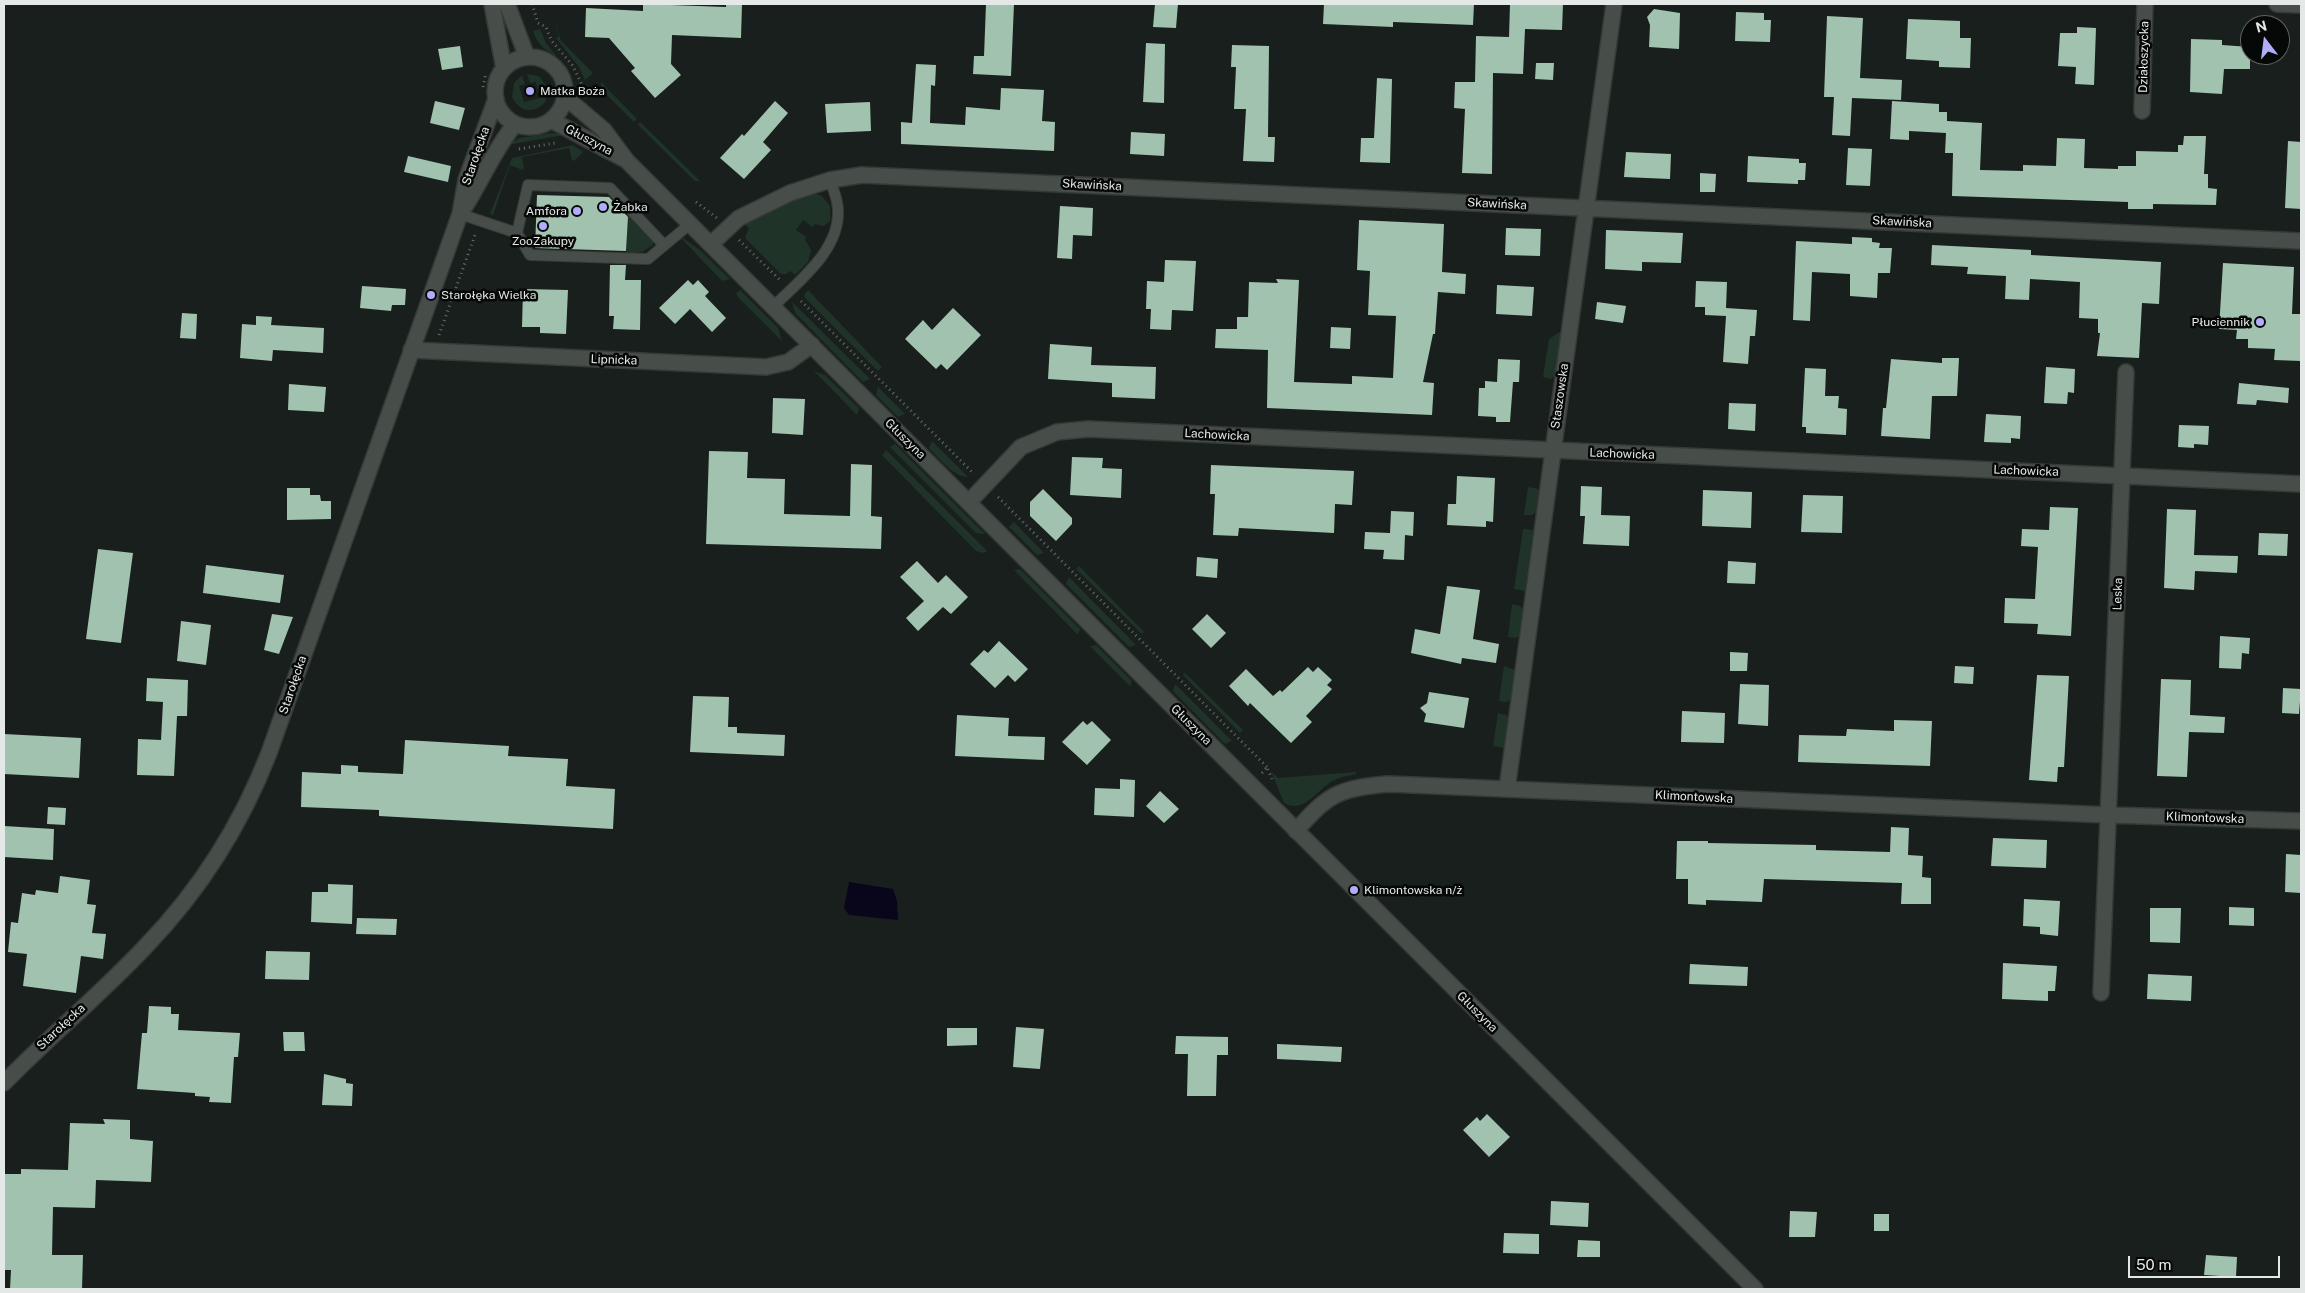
<!DOCTYPE html>
<html>
<head>
<meta charset="utf-8">
<style>
  body { margin:0 }
  #map { position:relative; width:2305px; height:1293px; overflow:hidden; background:#191f1c; font-family:"Public Sans",sans-serif }
  canvas { display:block }
  .frame { position:absolute; inset:0; border:5px solid #e4e8e6; pointer-events:none }
  .north { position:absolute; left:2240px; top:15px; width:50px; height:50px; box-sizing:border-box; background:#060807; border:1px solid #5f6260; border-radius:50%; rotate:345deg; font-size:14px; font-weight:700; line-height:20px; text-align:center; color:#e4e8e6 }
  .north::after { content:''; display:block; margin:auto; width:18px; height:22px; background:#b1adfa; clip-path:polygon(50% 0,100% 100%,50% 72%,0 100%) }
  .scale { position:absolute; left:2128px; top:1256px; width:152px; height:22px; box-sizing:border-box; border:2px solid #e4e8e6; border-top:0; padding-left:6px; font-size:15px; line-height:18px; white-space:nowrap; color:#e4e8e6; -webkit-text-stroke:4px #060807; paint-order:stroke }
</style>
</head>
<body>
<div id="map">
<canvas width="2305" height="1293"></canvas>
<div class="frame"></div>
<div class="north">N</div>
<div class="scale">50 m</div>
</div>
<script>
const ctx = document.querySelector('canvas').getContext('2d');
ctx.lineJoin = 'round';
function fillPath(path, color) { ctx.fillStyle = color; ctx.fill(path, 'evenodd'); }
function strokePath(path, color, width, dash) { ctx.strokeStyle = color; ctx.lineWidth = width; ctx.lineCap = dash ? 'butt' : 'round'; ctx.setLineDash(dash || []); ctx.stroke(path); }
function drawText(font, color, halo, rows, align = 'center') {
  ctx.font = font + ' "Public Sans",sans-serif'; ctx.lineWidth = 5; ctx.setLineDash([]); ctx.textBaseline = 'middle'; ctx.strokeStyle = halo; ctx.fillStyle = color; for (const [text, x, y, turn = 0] of rows) {
    ctx.save(); ctx.translate(x, y); ctx.rotate((+turn || 0) * Math.PI / 180); ctx.textAlign = isNaN(turn) ? turn : align; if (halo) ctx.strokeText(text, 0, 0); ctx.fillText(text, 0, 0); ctx.restore();
  }
}
fillPath(new Path2D(`
  M552,13L561,41L593,73L585,80L579,67L556,38L559,37Z
  M540,29L546,43L557,57C545,50 537,44 533,31Z
  M527,74L539,76L547,87L546,101C535,114 520,113 512,97L514,83L522,75L525,84L519,86L524,102L540,98L536,82L530,83Z
  M601,82L637,119L634,122L601,89Z
  M640,122L700,181H695L638,125Z
  M553,133L564,135L507,145L519,138Z
  M573,145L583,152L574,161L572,160L569,148L522,157L524,168L522,170L510,165L494,212L493,215L490,214L512,158Z
  M812,192L822,196L830,206V221L824,226L815,224L813,227L803,220L796,230L806,237L805,240L811,250L808,262L795,275L790,271L786,274H781L745,238L749,228L744,224Z
  M628,216L653,242V245L642,252L626,254Z
  M683,238L700,250L730,279L722,281L682,239Z
  M740,290L778,328L782,341L738,297L736,293Z
  M808,290L882,367L878,371L805,298L804,295Z
  M792,302L870,379L863,382L795,313Z
  M1561,331L1555,376L1551,379L1543,377L1549,339Z
  M814,371L825,375L859,408L857,415Z
  M878,387L905,414L898,417L876,395Z
  M932,441L968,477C952,476 940,459 929,448Z
  M895,444L985,534L976,533L890,447Z
  M886,450L987,551L984,553L976,551L882,455Z
  M1528,487L1539,489L1536,512L1532,515H1524Z
  M1014,522L1044,553L1037,555L1009,527Z
  M1523,529L1533,530L1525,591L1514,589Z
  M1079,566L1144,632L1142,634L1076,569Z
  M1020,569L1080,629L1078,635L1014,570Z
  M1069,577L1136,645L1129,647L1066,584Z
  M1512,604L1520,606L1523,609L1519,636L1516,638L1508,637Z
  M1096,645L1132,681L1130,686L1090,646Z
  M1504,666L1515,670L1511,699L1507,702L1499,701Z
  M1185,673L1243,730L1240,733L1183,675Z
  M1175,684L1232,741L1225,744L1173,691Z
  M1498,713L1506,715L1508,718L1504,748L1493,746Z
  M1271,771L1278,778L1356,772V774C1347,776 1340,777 1332,781C1318,790 1303,814 1284,803Z`), '#203329');
fillPath(new Path2D(`
  M849,882L893,889L897,901L898,920L849,915L844,908Z`), '#09061c');
fillPath(new Path2D(`
  M643,4L726,7V4H742L741,38L672,35L671,64L681,75L655,98L631,71L635,68L609,38L585,37L586,8L643,11Z
  M986,4H1014L1011,76L973,74L974,56H984Z
  M1155,4H1178L1176,28L1153,27Z
  M1324,4H1474L1473,25L1393,22V27L1323,24Z
  M1510,4H1563L1562,30L1525,29L1523,74L1493,73L1492,174L1462,173L1465,109L1454,108L1455,82H1475L1476,36L1509,37Z
  M1654,9L1680,13L1679,49L1649,47L1650,25L1647,17Z
  M1736,12L1764,13V20H1771L1770,42L1735,41Z
  M1827,16L1863,18L1860,78L1902,80L1901,100L1852,98L1850,136L1832,135L1834,97H1824Z
  M1908,19L1960,21V38H1971L1970,68L1939,67V61L1906,59Z
  M2077,27L2096,28L2094,85L2075,84L2076,67L2058,66L2060,33H2077Z
  M2191,39L2222,40V45L2250,47V69H2224L2222,94L2190,92Z
  M1146,43L1165,44L1164,103L1143,102Z
  M1232,45L1269,46L1268,137H1275L1274,162L1243,161L1246,109H1234L1236,67H1231Z
  M460,46L463,67L442,70L438,49Z
  M1536,63H1554L1553,80L1535,79Z
  M916,64L936,65L935,86L931,85L930,123L965,125L966,107L1000,110L1001,88L1044,90L1042,121L1055,122L1054,151L901,144V122L912,123Z
  M1377,78L1392,79L1390,163L1360,162L1361,138H1374Z
  M435,101L465,108L459,130L430,123Z
  M775,101L788,113L763,142L771,150L744,179L720,158L742,134L744,136Z
  M1892,101L1939,104V112H1947V123V121L1982,123L1980,170L2023,171V165L2056,166L2057,138L2085,139L2084,168L2118,169V166H2136V151L2178,152V145H2183L2184,136H2206L2204,174H2208V188L2217,189L2216,205L2153,204V209H2128V202L1952,196L1953,153H1945L1946,133L1909,131V140L1890,139Z
  M870,102L871,131L827,133L825,104Z
  M1131,132L1165,134L1164,156L1130,154Z
  M2288,141L2301,142V209L2285,208Z
  M1848,148L1872,149L1870,186L1846,185Z
  M1626,152L1671,154L1670,179L1624,177Z
  M408,156L451,166L448,182L404,172Z
  M1748,156L1799,159V163H1806L1805,180H1798V184L1747,182Z
  M1700,173L1716,174L1715,192H1700Z
  M537,195L609,197L628,217L626,251L535,248Z
  M1060,206L1093,208L1092,236L1073,235L1072,259L1057,258Z
  M1359,220L1444,224L1442,272L1466,274L1465,294L1438,292L1435,334H1433L1423,382L1434,383L1432,415L1267,408L1268,350L1215,348L1216,329H1237V317H1248L1249,282L1278,283L1276,279L1299,280L1294,382L1352,384V376L1393,378L1396,316L1368,315L1370,271L1357,270Z
  M1506,228L1541,229L1540,256L1505,255Z
  M1606,230L1683,233L1681,263L1642,262V271L1605,269Z
  M1852,237L1872,238V242L1880,243L1879,248H1892L1890,273H1878L1877,298L1850,296V274L1812,272L1810,321L1793,320L1796,241L1852,244Z
  M1932,245L2031,250V255L2161,262L2159,304L2142,303L2139,358L2097,356L2100,333H2098V319L2079,318L2080,282L2030,279L2029,300L2005,299L2006,276L1967,274L1968,267L1931,265Z
  M1165,260L1196,261L1193,311L1172,310L1171,330L1150,329L1151,309H1146L1147,281L1164,282Z
  M2223,263L2294,267L2292,314H2301V361L2274,360L2275,349L2248,348V339H2236L2237,330L2219,329Z
  M610,265H626L625,280H641L640,330L613,329L614,316H609Z
  M688,280L693,285L698,280L709,292L705,296L726,318L712,332L690,309L675,324L659,308Z
  M1696,281L1727,282L1726,308L1757,310L1755,336H1750L1748,364L1723,362L1726,316L1705,315V307H1695Z
  M1497,285L1534,287L1532,316L1496,314Z
  M362,286L406,289L405,305H392L391,311L360,308Z
  M523,289L568,290L566,334L540,333V327H522Z
  M1597,302L1626,306L1623,323L1595,319Z
  M953,308L981,335L947,370L941,364L936,369L905,339L923,320L932,330Z
  M182,313L197,314L196,339L180,338Z
  M256,316L272,317L271,325L324,328L323,353L273,350L272,361L240,358L242,324L256,325Z
  M1331,327L1351,328L1350,349L1330,348Z
  M1050,344L1092,347L1091,365L1156,367L1155,399L1112,397V383L1048,379Z
  M1942,358H1959L1957,396H1932L1930,439L1881,436L1883,408H1886L1891,359L1942,363Z
  M1498,359L1520,360L1519,382H1513L1510,422H1496V417L1478,416L1479,388H1485V381L1497,382Z
  M2046,367L2075,369L2074,393L2068,392L2067,404L2044,403Z
  M1805,368L1826,369L1825,396H1839L1838,408L1847,409L1846,435L1806,433V427H1802Z
  M2239,383L2289,388L2288,403L2257,400L2256,405L2237,404Z
  M289,384L326,387L324,412L288,410Z
  M773,398L805,399L803,435L772,433Z
  M1729,403L1756,404L1755,431L1728,429Z
  M1986,414L2021,416L2020,439L2011,438V443L1984,442Z
  M2179,425L2209,426L2208,445L2194,444V448L2178,447Z
  M709,451L748,452L747,478L785,479L784,514L850,516L851,464L872,465L871,516L882,517L881,549L706,544Z
  M1072,457L1103,458L1102,468L1122,469L1121,498L1070,495Z
  M1211,465L1354,471L1352,505L1335,504L1334,533L1239,528L1238,536L1213,535L1215,494H1210Z
  M1457,476L1495,478L1493,522L1486,521V527L1447,525L1448,504H1456Z
  M1581,486L1602,487L1601,515L1630,516L1629,546L1583,544L1585,516H1580Z
  M287,488H310V495H320L321,501H331V519L287,520Z
  M1043,489L1072,518V524L1056,541L1030,516V502Z
  M1703,490L1752,492L1751,528L1702,526Z
  M1803,495L1843,496L1842,533L1801,532Z
  M2050,507L2078,508L2071,636L2037,634L2038,624L2004,623L2005,598L2035,599L2038,547L2021,546L2022,529L2049,530Z
  M2167,509L2196,510L2194,555L2238,556L2237,573L2195,571L2194,590L2164,588Z
  M1391,511L1414,512L1413,536L1405,535L1404,560L1383,559L1384,550L1364,549L1365,532L1390,533Z
  M2259,533L2288,534L2287,556L2258,555Z
  M98,549L133,553L121,643L86,639Z
  M1197,557L1218,559L1217,578L1196,576Z
  M917,561L938,583L946,575L968,597L951,614L943,607L918,631L906,618L924,601L900,577Z
  M1728,561L1756,563L1755,584L1727,583Z
  M206,565L284,575L280,603L203,593Z
  M1447,586L1480,590L1473,639L1499,644L1496,663L1462,658L1461,664L1411,653L1415,629L1440,634Z
  M272,614L293,617L279,654L264,650Z
  M1207,614L1226,633L1211,648L1192,629Z
  M181,621L211,625L206,665L177,661Z
  M2220,636L2250,638L2249,654L2242,653L2241,669L2219,668Z
  M999,641L1028,669L1015,682L1008,675L995,688L970,664L984,650L988,653Z
  M1730,652L1748,653L1747,671H1730Z
  M1955,666L1974,667L1973,684L1954,683Z
  M1308,667L1313,672L1318,667L1332,680L1327,685L1332,689L1306,716L1312,722L1291,743L1250,703L1248,706L1229,686L1246,669L1273,696L1280,690L1282,692Z
  M2037,675L2069,676L2064,767H2058L2057,782L2029,780Z
  M147,678L188,680L187,716H177L174,776L137,775L138,739L161,740L163,702L146,701Z
  M2161,679L2191,680L2190,715L2225,717L2224,733L2189,732L2187,777L2157,776Z
  M1740,684L1769,685L1768,726L1738,724Z
  M2283,688L2301,689L2299,714L2282,713Z
  M1429,692L1469,698L1464,728L1424,722L1426,714L1420,708L1427,703Z
  M693,696L729,697L728,727H737V733L785,735L784,756L690,752Z
  M1682,711L1725,713L1724,743L1681,742Z
  M957,715L1009,718L1008,736L1045,737L1044,760L955,756Z
  M1894,720L1932,721L1930,766L1798,762L1799,735L1846,736L1847,729L1894,731Z
  M1083,721L1087,725L1092,721L1111,740L1087,765L1062,742Z
  M4,734L81,738L79,778L4,774Z
  M405,740L509,746L508,756L568,759L566,786L615,789L613,829L379,816V810L301,807L302,772L341,774V765L358,766V772L403,774Z
  M1120,779L1135,780L1134,817L1094,815L1095,788L1120,789Z
  M1160,791L1179,809L1164,823L1146,806Z
  M48,807L66,808L65,825L47,824Z
  M4,826L54,829L53,860L4,857Z
  M1891,827L1909,828L1908,855L1923,856L1922,877L1931,878V904H1901L1902,883L1764,879L1762,902L1706,900V905L1688,904V879H1676L1677,841H1708V843L1816,845V850L1890,852Z
  M1993,838L2047,840L2046,868L1991,866Z
  M2286,854L2301,855V893L2285,892Z
  M60,876L90,880L87,904L96,905L92,933L106,934L103,959L81,956L76,993L23,986L27,954L8,952L11,922L18,923L22,893L35,895L36,890L58,893Z
  M328,884L353,885L352,924L311,922L312,892H328Z
  M2024,899L2060,901L2058,936L2040,934V927L2023,926Z
  M2229,907L2254,908V926L2229,925Z
  M2150,908H2181L2180,943L2150,942Z
  M357,918L397,919L396,935L356,934Z
  M266,951L310,952L309,980L265,979Z
  M2003,963L2057,966L2055,991H2048V1001L2002,999Z
  M1690,964L1748,967L1747,986L1689,984Z
  M2148,974L2192,976L2191,1001L2147,999Z
  M149,1006L171,1007V1014H179L178,1030L240,1033L238,1057H234L231,1103L209,1102L210,1097L195,1096V1093L137,1089L142,1033H147Z
  M1016,1027L1044,1029L1040,1069L1013,1067Z
  M947,1028H977V1045L947,1046Z
  M283,1032H304L305,1051H284Z
  M1176,1036L1228,1037V1055H1217L1216,1096H1187L1188,1054H1175Z
  M1277,1044L1342,1047L1341,1062L1277,1059Z
  M324,1074L346,1079V1083L353,1084L352,1106L322,1105Z
  M1487,1114L1510,1137L1489,1157L1463,1130L1477,1117L1480,1121Z
  M103,1119L130,1120V1139L153,1141L151,1182L96,1180L95,1208L53,1207L52,1255H83L82,1289H10L11,1270H4V1174H21V1169L68,1170L70,1123L105,1124Z
  M1551,1201L1589,1203L1588,1227L1550,1225Z
  M1790,1211L1817,1212L1815,1237H1789Z
  M1874,1214H1889V1231H1874Z
  M1504,1233L1539,1234V1254L1503,1253Z
  M1578,1240L1600,1241V1257H1577Z
  M2206,1255L2237,1257L2236,1277L2204,1275Z`), '#a0c2ae');
const service = new Path2D(`
  M460,214L517,233
  M664,245L610,188L528,185L517,233L530,255L648,259L690,224
  M773,307C799,281 840,250 838,210C838,200 833,189 830,180`);
const minor = new Path2D(`
  M2277,4L2301,5
  M2142,111L2145,4
  M711,244L739,218L790,193L830,180L862,175L2301,241
  M411,350L766,367L788,362L812,345
  M969,502L1021,447L1057,432L1088,429L2301,484
  M1507,789L1614,4
  M1296,831C1328,794 1339,788 1389,784L2109,815L2301,821
  M2101,993L2126,372`);
const tertiary = new Path2D(`
  M492,4L504,69
  M507,4L527,57
  M495 92a35 35 0 1 1 70 0a35 35 0 1 1-70 0Z
  M565,97L604,130L627,161L1755,1289
  M551,120L622,158
  M464,208C482,180 494,150 515,124
  M4,1083C50,1036 101,994 146,946C200,890 241,825 269,753L460,214L466,180L496,99`);
strokePath(service, '#363a37', 12);
strokePath(minor, '#363a37', 18);
strokePath(tertiary, '#363a37', 18);
strokePath(new Path2D(`
  M532,4L538,23L546,27L551,40L573,66L584,89
  M483,87L486,73
  M519,149L555,143
  M696,202L717,218
  M739,240L781,281
  M801,301L973,473
  M439,335L475,235
  M998,497L1267,767
  M1262,773L1267,767L1272,779`), '#696e6c', 3, [1, 4]);
strokePath(service, '#474e4a', 10);
strokePath(minor, '#474e4a', 15);
strokePath(tertiary, '#474e4a', 15);
for (const [x, y, r, color] of [
  [530,91,5,"#b1adfa"],
  [603,207,5,"#b1adfa"],
  [577,211,5,"#b1adfa"],
  [543,226,5,"#b1adfa"],
  [431,295,5,"#b1adfa"],
  [2260,322,5,"#b1adfa"],
  [1354,890,5,"#b1adfa"]
]) { const dot = new Path2D(); dot.arc(x, y, r, 0, 2 * Math.PI); ctx.fillStyle = color; ctx.fill(dot); strokePath(dot, '#060807', 2); }
drawText('12px', '#e4e8e6', '#060807', [
  ["Działoszycka",2144,57,-89],
  ["Głuszyna",589,140,28],
  ["Starołęcka",476,156,-71],
  ["Skawińska",1092,185,3],
  ["Skawińska",1497,204,3],
  ["Skawińska",1902,222,3],
  ["Lipnicka",614,360,2],
  ["Staszowska",1560,396,-82],
  ["Lachowicka",1217,435,3],
  ["Głuszyna",905,439,45],
  ["Lachowicka",1622,454,2],
  ["Lachowicka",2026,471,2],
  ["Leska",2118,594,-88],
  ["Starołęcka",293,685,-71],
  ["Głuszyna",1191,725,45],
  ["Klimontowska",1694,797,3],
  ["Klimontowska",2205,818,2],
  ["Głuszyna",1477,1012,45],
  ["Starołęcka",61,1027,-43]
]);
drawText('12px', '#e4e8e6', '#060807', [
  ["Matka Boża",540,91],
  ["Żabka",613,207],
  ["Amfora",567,211,"right"],
  ["ZooZakupy",543,241,"center"],
  ["Starołęka Wielka",441,295],
  ["Płuciennik",2250,322,"right"],
  ["Klimontowska n/ż",1364,890]
], 'left');
</script>
</body>
</html>
